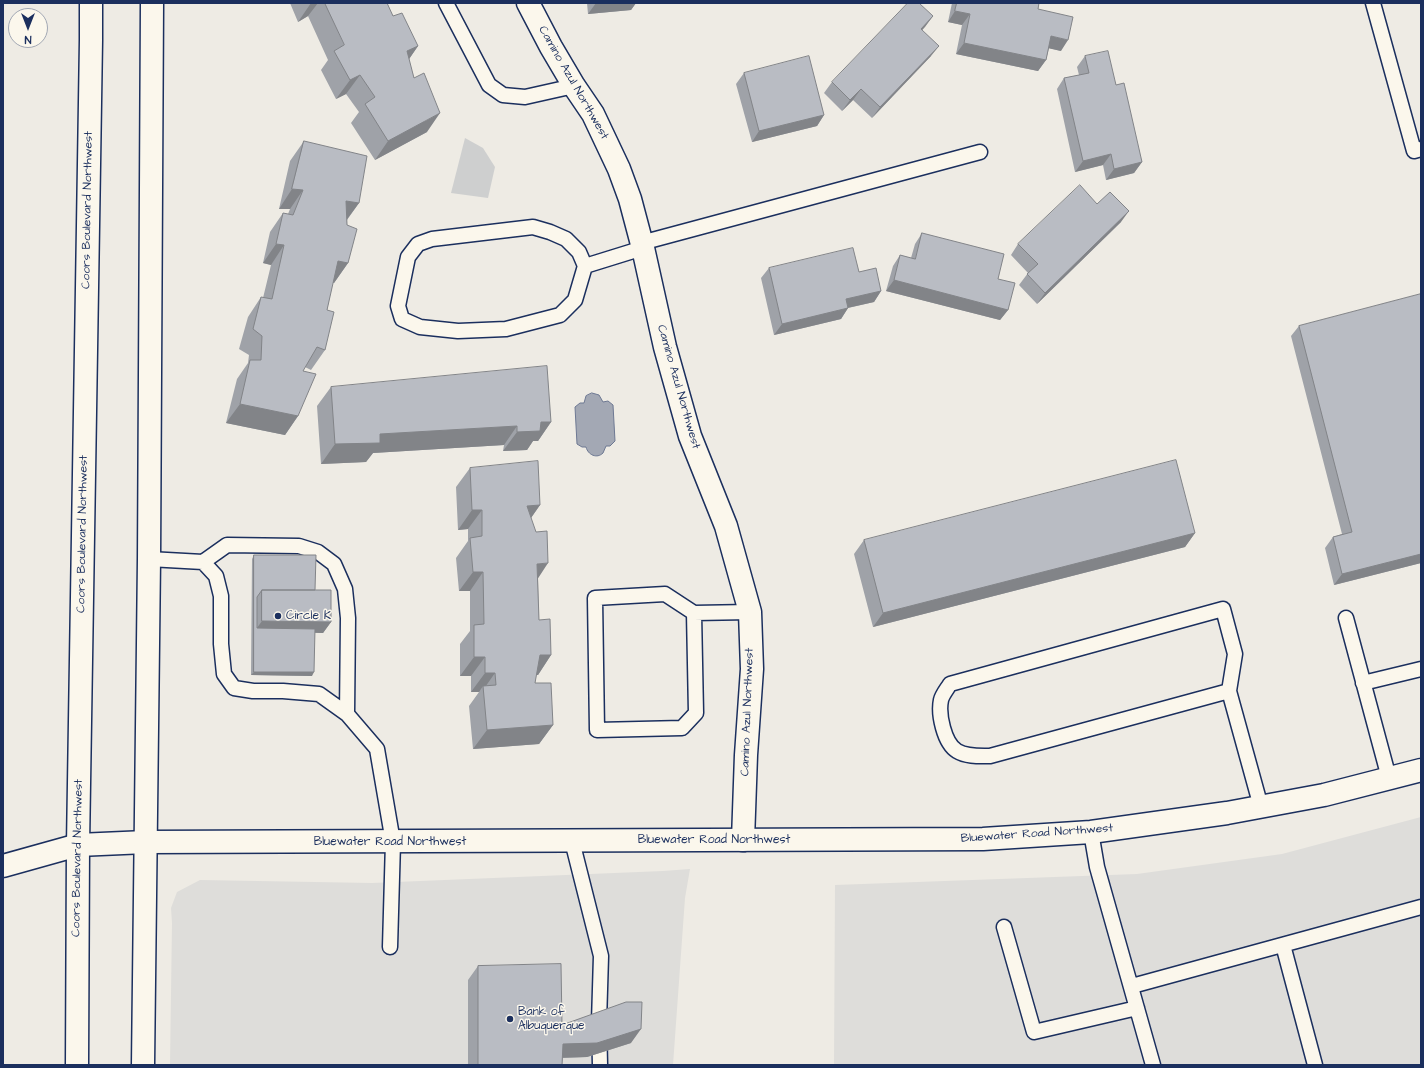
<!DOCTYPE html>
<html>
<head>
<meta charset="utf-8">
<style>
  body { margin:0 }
  #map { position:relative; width:1424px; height:1068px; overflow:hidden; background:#eeebe4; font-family:"Architects Daughter",sans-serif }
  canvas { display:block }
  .frame { position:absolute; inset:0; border:4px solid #1b2f5e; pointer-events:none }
  .north { position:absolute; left:8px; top:8px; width:40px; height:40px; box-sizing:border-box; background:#fbf7ec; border:1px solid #a1a7b3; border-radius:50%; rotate:180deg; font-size:11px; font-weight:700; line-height:16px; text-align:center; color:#1b2f5e }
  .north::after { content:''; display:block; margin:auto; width:14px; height:18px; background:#1b2f5e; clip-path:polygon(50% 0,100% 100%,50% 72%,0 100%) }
</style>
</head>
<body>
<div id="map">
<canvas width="1424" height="1068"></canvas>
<div class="frame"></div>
<div class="north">N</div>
</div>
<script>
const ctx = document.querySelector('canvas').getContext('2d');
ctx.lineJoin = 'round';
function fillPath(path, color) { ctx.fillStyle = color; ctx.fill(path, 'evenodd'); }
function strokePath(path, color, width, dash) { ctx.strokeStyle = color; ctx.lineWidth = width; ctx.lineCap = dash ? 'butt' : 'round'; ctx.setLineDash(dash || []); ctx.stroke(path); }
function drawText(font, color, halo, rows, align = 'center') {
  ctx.font = font + ' "Architects Daughter",sans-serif'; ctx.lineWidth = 3; ctx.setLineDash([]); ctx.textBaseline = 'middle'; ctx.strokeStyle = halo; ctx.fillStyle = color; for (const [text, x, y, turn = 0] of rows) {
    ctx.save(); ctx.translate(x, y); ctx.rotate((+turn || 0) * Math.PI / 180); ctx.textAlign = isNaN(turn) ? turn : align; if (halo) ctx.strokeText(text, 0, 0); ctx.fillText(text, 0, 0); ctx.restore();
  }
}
fillPath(new Path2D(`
  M1421,817V1065H834L835,885L1137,874L1282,854Z
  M690,869L685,898L673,1065H170L172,923L171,908L177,892L200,880L372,883L663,871Z`), '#deddda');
fillPath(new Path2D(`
  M465,138L483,148L495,167L488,198L451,193Z`), '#cecfcf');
const water = new Path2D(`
  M592,393L599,395L603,402L608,401L613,405L615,441L610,446H606L603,453C597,459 588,455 586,447H582L577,444L575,407L580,403H584L586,396Z`);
fillPath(water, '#a3a8b4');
strokePath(water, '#6d7892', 1);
const lane = new Path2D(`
  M446,3L489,85L503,95L525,97L574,86
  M1373,3L1414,151L1421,149
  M641,243L980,152
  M585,266L579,252L566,239L550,232L533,227L432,239L418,244L408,257L398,306L402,319L420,327L458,331L506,329L560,315L575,300L585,266L643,248
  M149,559L203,562L216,576L221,596V644L224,674L234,688L253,691H283L319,694L347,714L377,749L393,842L390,947
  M203,562L227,545L299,546L318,552L334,564L345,589L348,618L347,714
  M694,613L665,594L595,598L597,730L682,728L696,713L694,613L750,612
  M1346,618L1389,778
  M1363,683L1421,669
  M1229,691L990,756C980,756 967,757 957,751C944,743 938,714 941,700C942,695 947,689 950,684L1223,609L1235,654L1229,691L1261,807
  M1091,832L1097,867L1153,1065
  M572,841L601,956L599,1022L600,1065
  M1004,927L1034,1032L1137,1008
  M1283,945L1315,1065
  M1132,986L1421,907`);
const street = new Path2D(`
  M528,3L551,47L574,86L593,114L619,169L630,199L643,248L665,347L690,436L726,526L750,612L752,669L746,755L743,840`);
const secondary = new Path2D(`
  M3,866L78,845L146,842L983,839L1091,832L1227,813L1324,795L1421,770`);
const primary = new Path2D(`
  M77,1065L78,845L91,40V3
  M143,1065L149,559L152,3`);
strokePath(lane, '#1b2f5e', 17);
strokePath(street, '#1b2f5e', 25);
strokePath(secondary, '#1b2f5e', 25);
strokePath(primary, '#1b2f5e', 25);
strokePath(lane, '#fbf7ec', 14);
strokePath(street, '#fbf7ec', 22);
strokePath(secondary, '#fbf7ec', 22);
strokePath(primary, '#fbf7ec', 22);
fillPath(new Path2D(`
  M290,3H387L393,16L418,46L409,59L427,132L375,160L351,123L359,112L346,94L336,99L321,70L328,60L308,16L298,22Z
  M587,3H636L631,10L588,14Z
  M952,3H1039L1038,9L1061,51L1049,48L1046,60L1038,71L956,54L962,25L948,22Z
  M933,16L922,30L931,56L872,118L853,100L842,111L824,93L832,82Z
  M1085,56L1116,85L1142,162L1134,173L1106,180L1103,165L1075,172L1057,89L1064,78L1079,75L1077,67Z
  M744,73L824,115L817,126L752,142L736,84Z
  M304,141L359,203L347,220L348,263L334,283L333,282L327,310L325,350L311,370L305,367L303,371L298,416L285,435L226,423L237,379L248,363L249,355L239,349L248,317L261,297L263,298L271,265L263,263L270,232L283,213L288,214L290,209H279L290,161Z
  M1097,204L1121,222L1037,304L1019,285L1028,273L1011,255L1018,244Z
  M922,233L998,279L1008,310L1000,320L886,291L893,266L900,255L911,258L915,244Z
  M769,268L859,272L881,291L874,302L848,308L841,319L774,335L761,278Z
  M1421,294V563L1334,585L1325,548L1333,537L1342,534L1291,336L1299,326Z
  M331,387L551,422L538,441H533L527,450L503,451L504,445L373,453L366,462L321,464L317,406Z
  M470,468L540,505L531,518L538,579L539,620L551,655L538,675H536L535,683L553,725L539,744L473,749L469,706L479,692H471V676H460V644L470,631V591H459L456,558L468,541V529L458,530L456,487Z
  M1195,533L1185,547L873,627L854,554L864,540Z
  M254,555L315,590L331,622L323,633L315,632L312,676L251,675L252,559Z
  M478,966L562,1025L631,1043L587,1057L563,1058L562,1065H468V980Z`), '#9fa2a8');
fillPath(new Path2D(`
  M311,3H318L308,16L298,22Z
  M596,3H636L631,10L588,14Z
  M955,11L970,14L962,25L948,22Z
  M933,16L925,27L913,40L921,29Z
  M1051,36L1068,40L1061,51L1043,47Z
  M964,43L1046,60L1038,71L956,54Z
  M418,46L405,65L407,51Z
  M939,46L931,56L872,118L880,107Z
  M360,75L346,94L336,99L350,80Z
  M861,89L853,100L842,111L850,100Z
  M440,113L427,132L375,160L388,141Z
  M824,115L817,126L752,142L759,131Z
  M1111,154L1103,165L1075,172L1083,161Z
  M1142,162L1134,173L1106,180L1114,169Z
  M292,189L303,190L290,209H279Z
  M346,201L359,203L345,222Z
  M1129,211L1121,222L1037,304L1045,293Z
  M276,244L284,245L271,265L263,263Z
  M338,261L348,263L334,283L324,281Z
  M894,280L1008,310L1000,320L886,291Z
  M881,291L874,302L838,310L846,299Z
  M848,308L841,319L774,335L782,324Z
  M240,404L298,416L285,435L226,423Z
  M541,422H551L538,441H533L527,450L503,451L517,432Z
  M517,426L504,445L373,453L366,462L321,464L335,444L380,434Z
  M540,505L526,525L527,506Z
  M472,510H482L468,529L458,530Z
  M1195,533L1185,547L873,627L883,613Z
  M1421,554V563L1334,585L1342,574Z
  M548,563L535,583L537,564Z
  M473,572H483L470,591H459Z
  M262,621L331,622L323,633L254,632Z
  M540,655H551L538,675H527Z
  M474,657H485L471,676H460Z
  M254,672H314L312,676L251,675Z
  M485,673H495L483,690V686L479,692H471Z
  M553,725L539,744L473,749L487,730Z
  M641,1029L631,1043L587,1057L553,1058L563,1044Z`), '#828488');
const building = new Path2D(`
  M325,3H387L393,16L402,13L418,46L407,51L414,78L424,73L440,113L388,141L365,104L375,97L360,75L350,80L334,51L344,45Z
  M908,3H919L933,16L921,29L939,46L880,107L861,89L850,100L832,82Z
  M957,3H1039L1038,9L1073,17L1068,40L1051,36L1046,60L964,43L970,14L955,11Z
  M1108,51L1116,85L1124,83L1142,162L1114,169L1111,154L1083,161L1064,78L1089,73L1085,56Z
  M809,56L824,115L759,131L744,73Z
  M304,141L367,156L359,203L346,201L347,225L357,229L348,263L338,261L327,310L334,312L325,350L317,347L303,371L316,374L298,416L240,404L250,360H261L262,336L253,329L261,297L272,299L284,245L276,244L283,213L293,215L303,190L292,189Z
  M1080,185L1097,204L1110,192L1129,211L1045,293L1027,274L1038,264L1018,244Z
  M922,233L1004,254L998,279L1015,283L1008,310L894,280L900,255L915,259Z
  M853,248L859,272L876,268L881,291L846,299L848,308L782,324L769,268Z
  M1421,294V554L1342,574L1333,537L1352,532L1299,326Z
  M547,366L551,422H541L540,431L517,432V426L380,434V443L335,444L331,387Z
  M1176,460L1195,533L883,613L864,540Z
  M538,461L540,505L527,506L536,532L547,531L548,563L537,564L539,620L550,619L551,655H540L535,683H551L553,725L487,730L483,686L496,685L495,673H485V657H474V625L484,624L483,572H473L470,538L482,536V510H472L470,468Z
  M254,555H316L315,590H262L257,597V628L315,629L314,672H254Z
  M262,590H331V622L262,621Z
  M561,964L562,1025L626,1002H642L641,1029L597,1043L563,1044L562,1065H478V966Z`);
fillPath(building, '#b9bcc3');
strokePath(building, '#828488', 1);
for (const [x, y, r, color] of [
  [278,616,4,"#1b2f5e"],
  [510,1019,4,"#1b2f5e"]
]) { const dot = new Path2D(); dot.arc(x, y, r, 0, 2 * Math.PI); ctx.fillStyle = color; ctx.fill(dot); strokePath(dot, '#fbf7ec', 1.5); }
drawText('12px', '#1b2f5e', '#fbf7ec', [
  ["Camino Azul Northwest",573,83,60],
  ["Coors Boulevard Northwest",88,210,-89],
  ["Camino Azul Northwest",678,387,74],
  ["Coors Boulevard Northwest",83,534,-89],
  ["Camino Azul Northwest",748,712,-88],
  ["Bluewater Road Northwest",1037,834,-4],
  ["Bluewater Road Northwest",714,840],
  ["Bluewater Road Northwest",390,842],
  ["Coors Boulevard Northwest",78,858,-89]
]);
drawText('12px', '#1b2f5e', '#fbf7ec', [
  ["Circle K",286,616],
  ["Bank of",518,1012],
  ["Albuquerque",518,1026]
], 'left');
</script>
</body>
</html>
